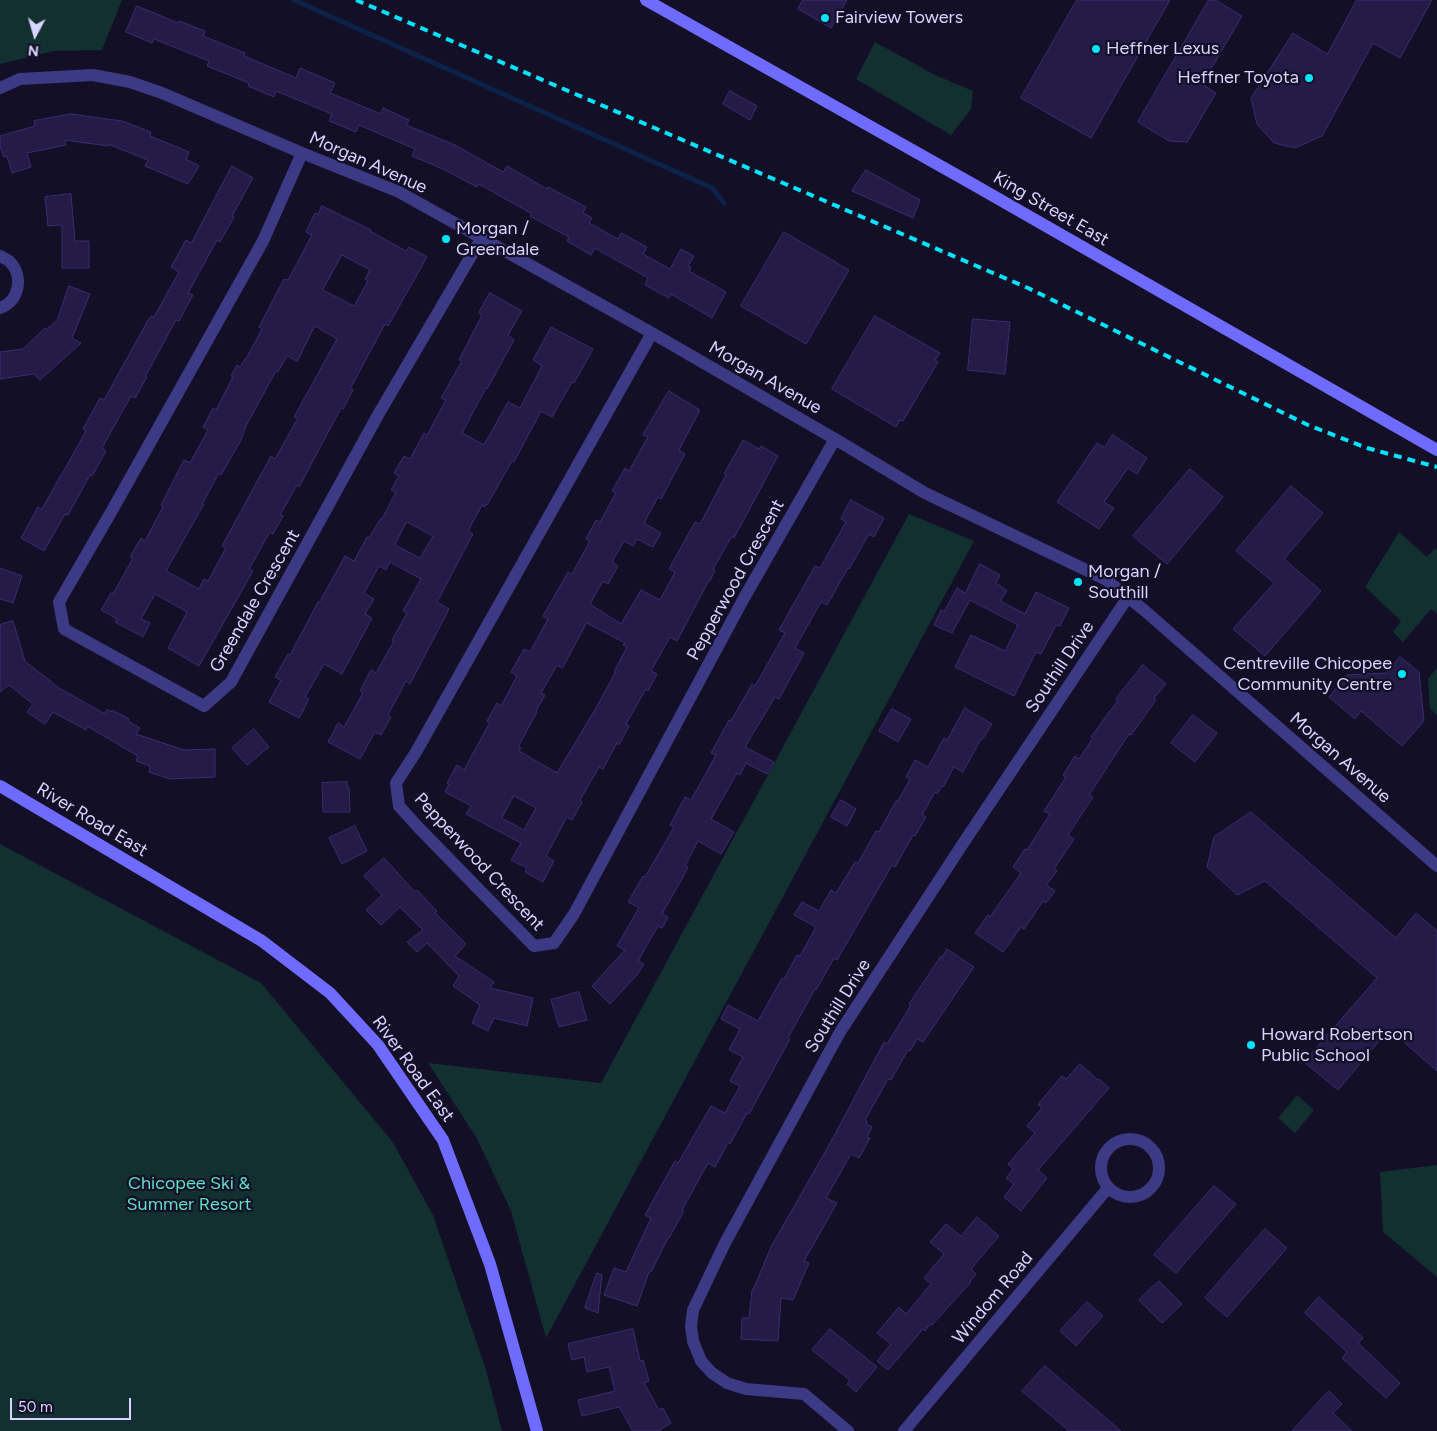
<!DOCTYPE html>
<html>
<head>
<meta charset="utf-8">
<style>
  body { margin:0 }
  #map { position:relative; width:1437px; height:1431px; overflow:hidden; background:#130f26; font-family:Figtree,sans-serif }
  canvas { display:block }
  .north { position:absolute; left:10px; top:10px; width:50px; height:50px; -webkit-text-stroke:4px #130f26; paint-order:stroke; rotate:186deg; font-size:14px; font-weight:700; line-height:20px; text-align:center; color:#d9d4ff }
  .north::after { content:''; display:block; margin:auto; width:18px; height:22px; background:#d9d4ff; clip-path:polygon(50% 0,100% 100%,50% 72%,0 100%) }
  .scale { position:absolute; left:10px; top:1398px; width:121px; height:22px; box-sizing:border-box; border:2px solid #d9d4ff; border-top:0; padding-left:6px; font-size:15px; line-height:18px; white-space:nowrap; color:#d9d4ff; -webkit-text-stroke:4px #130f26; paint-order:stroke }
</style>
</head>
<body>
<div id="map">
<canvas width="1437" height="1431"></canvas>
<div class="north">N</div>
<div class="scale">50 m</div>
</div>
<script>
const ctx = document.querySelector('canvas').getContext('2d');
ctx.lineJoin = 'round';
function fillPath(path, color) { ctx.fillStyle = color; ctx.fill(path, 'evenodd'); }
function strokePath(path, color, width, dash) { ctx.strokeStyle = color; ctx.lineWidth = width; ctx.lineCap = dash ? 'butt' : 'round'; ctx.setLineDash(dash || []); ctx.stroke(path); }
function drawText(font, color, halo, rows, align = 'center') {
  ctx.font = font + ' Figtree,sans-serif'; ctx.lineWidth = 4.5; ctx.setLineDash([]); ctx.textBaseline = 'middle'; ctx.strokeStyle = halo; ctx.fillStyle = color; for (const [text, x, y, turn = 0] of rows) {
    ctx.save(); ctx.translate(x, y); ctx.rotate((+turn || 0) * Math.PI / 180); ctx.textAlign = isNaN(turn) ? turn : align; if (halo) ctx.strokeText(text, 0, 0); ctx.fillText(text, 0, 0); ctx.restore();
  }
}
fillPath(new Path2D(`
  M0,0H122L102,50L54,51L0,64Z
  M875,42L935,75L973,91L971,109L951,135L856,79Z
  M909,514L974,541L546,1338L511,1211L476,1137L428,1063L601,1083Z
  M1399,532L1427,557L1435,548L1437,550V613L1431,609L1403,642L1393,632L1401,621L1365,587Z
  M1437,668V716L1430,708L1428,679Z
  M0,844L261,983L392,1141L433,1215L486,1370L502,1431H0Z
  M1297,1095L1314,1110L1295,1133L1278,1118Z
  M1437,1165V1277L1383,1232L1380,1172Z`), '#12302f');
strokePath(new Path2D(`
  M294,0L712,188L724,203`), '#0c2248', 5);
const building = new Path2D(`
  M803,0H847L831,28L798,9Z
  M1077,0H1170L1091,138L1021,98Z
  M1209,0H1215L1242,16L1202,84L1216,93L1187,142L1169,141L1138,122Z
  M1357,0H1432L1400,58L1373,43L1322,136L1295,148L1274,143L1257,124L1251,98L1293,33L1327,54Z
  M137,6L178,23L179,21L205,31L203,36L245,53L244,56L296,78L300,68L335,83L330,93L381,114L383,108L409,120L406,125L455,145L503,172L507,166L547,189L548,187L586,207L583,213L592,218L589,223L618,239L621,233L647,247L643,254L670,269L681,249L694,256L688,266L691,267L689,271L726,292L712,318L671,294L669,298L645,285L648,278L595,248L591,255L567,241L569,237L530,216L532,214L479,184L477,187L443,169L412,156L415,149L359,125L356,132L329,121L332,114L276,91L274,97L248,86L249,83L207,66L209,61L154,39L152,43L126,32Z
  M730,91L757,106L750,120L723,104Z
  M71,114L122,121L151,132L150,136L189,152L186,159L199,166L188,184L145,166L148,160L108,144V146L65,140L66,145L27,153L31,167L12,173L7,156L4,157L0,146V136L35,126L34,121Z
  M232,166L253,178L232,216L234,217L220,242L217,240L188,293L193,295L179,321L176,320L145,377H147L135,398L131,396L102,448L106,451L92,476L90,475L68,515L65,514L44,551L21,538L38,507L42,509L61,475V476L86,431L83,429L100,398L104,400L147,322L151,316L154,317L179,272L171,267L186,240L191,243Z
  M866,170L920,200L913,218L852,191Z
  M71,194L75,241H89V268H62V225L48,226L45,197Z
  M322,206L371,230L370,231L406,251L409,247L427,257L388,326L385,324L350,389L353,390L343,409L341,408L299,487L297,485L280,515L283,516L273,534L270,532L249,569L253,571L199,666L168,648L187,612L155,594L141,619L150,623L143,637L115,622L117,619L101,610L111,593L113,594L133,558L130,557L141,538L145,541L163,507L161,505L184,460L190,463L208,430L203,427L213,408L216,410L233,377L231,376L237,365L240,367L245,359H246L262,329L259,327L274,298L284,279L288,280L312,235L306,232L315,213L318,214ZM342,255L370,270L365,279L368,281L354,306L323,290ZM315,326L337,339L294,417L298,418L275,459L271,456L222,546L226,548L208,581L204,579L199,589L166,571L204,504H202L219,473L221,475L241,440L246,426L276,371L278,372L287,356L297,361Z
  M784,232L849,270L806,344L741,306Z
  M69,286L90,294L72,338L81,343L40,380L34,374L0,379V352L23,349L45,328L46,330L57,320Z
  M490,293L522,311L508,335L514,340L487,389L486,388L462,433L484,445L508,402L520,408L542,366L533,360L551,327L593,349L574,383L572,382L552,417L541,411L514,462L512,461L487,505L486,504L484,507L482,505L468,531L473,534L437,602L449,609L410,684L406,681L388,715L391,717L381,735L375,732L360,759L328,742L338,723L344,727L363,693L360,691L371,670L376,673L394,641L392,640L407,613L403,611L421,579L390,562L386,570L379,566L364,593L374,599L365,614L372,618L342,674L324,664L305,697L309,699L299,718L269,702L281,680L275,677L288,654L290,655L318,602L319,603L345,556L354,561L367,537L369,538L381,518L382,519L396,492L391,490L399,476L394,473L404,456L410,459L424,433L427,435L446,400L441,398L462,361L459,360L482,315L479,313ZM407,522L433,536L420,558L395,545Z
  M875,316L940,353L935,360L938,362L903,421L900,420L896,427L832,389Z
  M973,319L1010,322L1005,374L968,370Z
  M669,391L700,410L679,450L685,454L661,499L658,497L644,523L661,533L653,547L637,539L633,546L624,541L612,562L618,566L608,584L603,581L590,604L621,624L641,590L660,600L675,572L669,569L695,522L700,524L726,475L724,474L743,440L759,449L761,446L778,456L734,538L732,536L713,569L715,570L710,581L709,580L677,641L670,637L651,671L657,674L648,691L646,689L626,724L629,726L619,745L617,743L603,769L599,767L580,800L582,802L572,820L567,817L546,856L554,861L543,882L525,872L527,868L511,860L521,843L466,814L471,806L445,792L449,784L447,783L457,765L464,770L490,722L487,721L497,703L501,706L517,676L511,672L524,649L530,652L548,619L543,616L568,572L572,574L590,541L586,539L596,520L600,522L616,493L612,491L625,468L629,471L648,437L643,435ZM587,623L625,643L623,645L627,647L614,672L615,673L596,708L557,773L519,751L521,748L518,747L537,712L536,711L545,695L541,693L557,665L562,668ZM514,796L536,808L524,830L502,818Z
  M1113,435L1147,458L1137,474L1128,468L1104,502L1114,508L1099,529L1057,502L1097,443L1104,447Z
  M1190,469L1223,497L1167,564L1133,536Z
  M1291,486L1323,513L1284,559L1321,591L1265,656L1233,629L1274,583L1236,551Z
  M851,500L884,518L874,537L869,534L849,569L848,568L827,605L821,602L795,648L804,653L779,699L775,697L745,747L774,762L767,774L746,763L740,775L737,773L711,819L734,832L721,854L698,841L685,866L688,867L682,879L662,914L668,917L662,928L658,926L638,961L644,964L637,975L610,1004L592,986L625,950L617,946L639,908L628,902L643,876L645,877L674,827L670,825L685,797L691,800L716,755L711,753L729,720L731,721L752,684L755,686L785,633L779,630L815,566L820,568L846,522L841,519Z
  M980,564L1000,575L996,583L1007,591L1000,601L1025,614L1036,592L1069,608L1060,626L1056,625L1041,654L1036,652L1014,696L955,667L971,635L1005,651L1018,625L970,600L952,633L934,625L941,610L944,612L957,588L965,593Z
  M0,568L22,576L13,603L0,599Z
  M13,621L25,661L59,688L105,714L107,709L111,712L112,710L129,719L128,721L140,728L136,734L184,750L215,749V777L170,779L149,772L150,766L136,761L138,756L87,726L86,730L53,712L45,724L27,712L33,704L9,685L0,692V625Z
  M1400,657L1419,672L1424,721L1402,746L1361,711L1355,719L1329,697L1347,675L1386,673Z
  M1143,665L1166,684L1154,698L1156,700L1131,735L1129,734L1089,795L1093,797L1068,835L1074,839L1054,869L1057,871L1046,885L1055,891L1046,903L1043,901L1024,929L1021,927L1003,952L975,933L988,915L990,917L1021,873L1013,867L1025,849L1027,850L1050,814L1044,811L1066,777L1063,775L1075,756L1079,759L1093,738L1091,737L1118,700L1116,699Z
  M965,708L992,724L982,740L981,739L963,772L954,767L943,787L942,786L937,794L935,792L922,815L926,817L915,836L913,835L895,867L892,865L837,960L834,958L816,990L815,989L788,1038L790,1039L749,1114L747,1113L730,1144L728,1143L715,1167L708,1163L682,1210L684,1211L669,1238H668L651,1272H649L637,1306L604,1295L614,1268L626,1272L651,1218L645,1215L675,1161L678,1163L711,1106L725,1113L740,1086L730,1081L743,1057L729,1050L740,1029L721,1019L728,1005L758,1021L782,978L784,979L797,955L800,956L816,927L794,915L802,902L819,911L831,890L836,893L855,862L858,863L876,831L879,832L896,801H898L910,779L906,777L915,760L928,767L944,738L947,740Z
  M892,709L911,719L898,742L879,731Z
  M1193,715L1217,733L1195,762L1171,743Z
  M254,729L269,747L247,765L232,748Z
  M347,782V787H349L350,812H323L322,783Z
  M841,800L856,809L847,826L831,817Z
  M1251,812L1396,938L1416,913L1437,931V1071L1389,1029L1338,1090L1304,1062L1377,978L1265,881L1237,895L1207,867L1214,837Z
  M355,826L367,851L342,864L329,838Z
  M384,858L415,892L417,890L437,911L435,913L466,944L455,956L494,982L490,988L533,998L527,1026L494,1018L488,1031L472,1023L480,1005L453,986L459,976L427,943L417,952L407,942L423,930L400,907L381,925L366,910L382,895L364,876Z
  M947,949L974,967L923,1042L917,1039L910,1051L908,1050L891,1080L888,1079L865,1120L867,1121L866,1124L872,1127L867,1137L870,1138L859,1158L851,1154L826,1198L837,1203L804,1261L809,1263L793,1300L781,1298L778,1341L741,1339L742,1318H749L752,1290H753L771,1247L833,1138L884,1042L887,1044L911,1005L909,1004L941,956L942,957Z
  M579,992L587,1020L559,1027L551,1000Z
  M1080,1064L1098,1080L1099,1079L1109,1088L1038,1170L1047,1178L1021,1211L1004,1197L1014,1184L1006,1178L1013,1169L1008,1164L1035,1133L1027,1126L1042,1108L1038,1104L1062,1076L1066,1079Z
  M1214,1186L1236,1204L1176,1273L1154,1255Z
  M977,1217L999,1236L971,1269L976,1274L970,1281L971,1282L932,1325L930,1324L925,1331L923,1329L888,1370L877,1361L891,1344L877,1333L899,1307L906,1314L931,1284L924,1278L944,1254L930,1242L946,1224L961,1236Z
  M1265,1229L1287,1248L1227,1317L1205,1298Z
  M597,1273L602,1275L598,1313L585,1308Z
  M1159,1281L1182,1304L1162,1323L1139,1300Z
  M1319,1297L1363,1338L1358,1343L1400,1383L1386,1398L1342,1358L1347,1352L1305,1313Z
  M1087,1302L1103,1316L1076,1346L1060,1331Z
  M633,1329L640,1361L643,1360L649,1381L644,1383L659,1410L663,1408L671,1423L658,1431H633L619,1407L582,1416L578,1400L615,1391L609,1367L587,1372L584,1357L572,1360L568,1344Z
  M830,1329L877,1367L856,1392L847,1384L850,1380L812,1350Z
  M1045,1366L1121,1431H1069L1022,1391Z
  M1329,1391L1342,1404L1333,1413L1352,1431H1292Z`);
fillPath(building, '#241b47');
strokePath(building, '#3b2d73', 1);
strokePath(new Path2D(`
  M0,88L20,79L93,75L130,82L162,93L302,153L399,192L652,333L835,439L925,493L1105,579L1144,610L1437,866
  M302,153L263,241L114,507L59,602L64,629L204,706L231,682L378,415L481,239
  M0,256C3,258 8,259 10,262C24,276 19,302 0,308
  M652,333L416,752L396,783L399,806L418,827L534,946L554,943L574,914L744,598L835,439
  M1101 1168a29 29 0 1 1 58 0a29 29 0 1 1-58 0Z
  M848,1431L804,1394L746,1389L727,1383L712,1373L701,1361L693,1341L691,1326L693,1310L725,1243L840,1032L964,842L1128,597
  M904,1431L1108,1188`), '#3d3a85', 12);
strokePath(new Path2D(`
  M646,0L976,186L1437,450
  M0,786L262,941L330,993L378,1045L443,1140L490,1264L537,1431`), '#6f6bff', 12);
strokePath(new Path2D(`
  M356,0L1028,288L1308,425L1367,448L1437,467`), '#00e5ff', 4, [8, 6]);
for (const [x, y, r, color] of [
  [825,18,5,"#00e5ff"],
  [1096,49,5,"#00e5ff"],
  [1309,78,5,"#00e5ff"],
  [446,239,5,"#00e5ff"],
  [1078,582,5,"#00e5ff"],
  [1402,674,5,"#00e5ff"],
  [1251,1045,5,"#00e5ff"]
]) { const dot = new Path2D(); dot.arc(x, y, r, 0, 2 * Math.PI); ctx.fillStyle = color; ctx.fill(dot); strokePath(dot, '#130f26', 2); }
drawText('18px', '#d9d4ff', '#130f26', [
  ["Fairview Towers",835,18],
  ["Heffner Lexus",1106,49],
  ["Heffner Toyota",1299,78,"right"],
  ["Morgan /",456,229],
  ["Greendale",456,250],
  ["Morgan /",1088,572],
  ["Southill",1088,593],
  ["Centreville Chicopee",1392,664,"right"],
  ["Community Centre",1392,685,"right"],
  ["Howard Robertson",1261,1035],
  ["Public School",1261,1056]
], 'left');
drawText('18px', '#d9d4ff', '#130f26', [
  ["Morgan Avenue",368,163,24],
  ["King Street East",1051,209,30],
  ["Morgan Avenue",765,378,30],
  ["Pepperwood Crescent",736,580,-61],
  ["Greendale Crescent",255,601,-60],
  ["Southill Drive",1060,667,-56],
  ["Morgan Avenue",1340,758,41],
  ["River Road East",92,820,31],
  ["Pepperwood Crescent",479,862,47],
  ["Southill Drive",838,1006,-58],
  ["River Road East",413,1069,54],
  ["Windom Road",993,1298,-50]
]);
drawText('18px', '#5fe0c0', '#130f26', [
  ["Chicopee Ski &",189,1184],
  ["Summer Resort",189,1205]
]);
</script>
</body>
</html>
